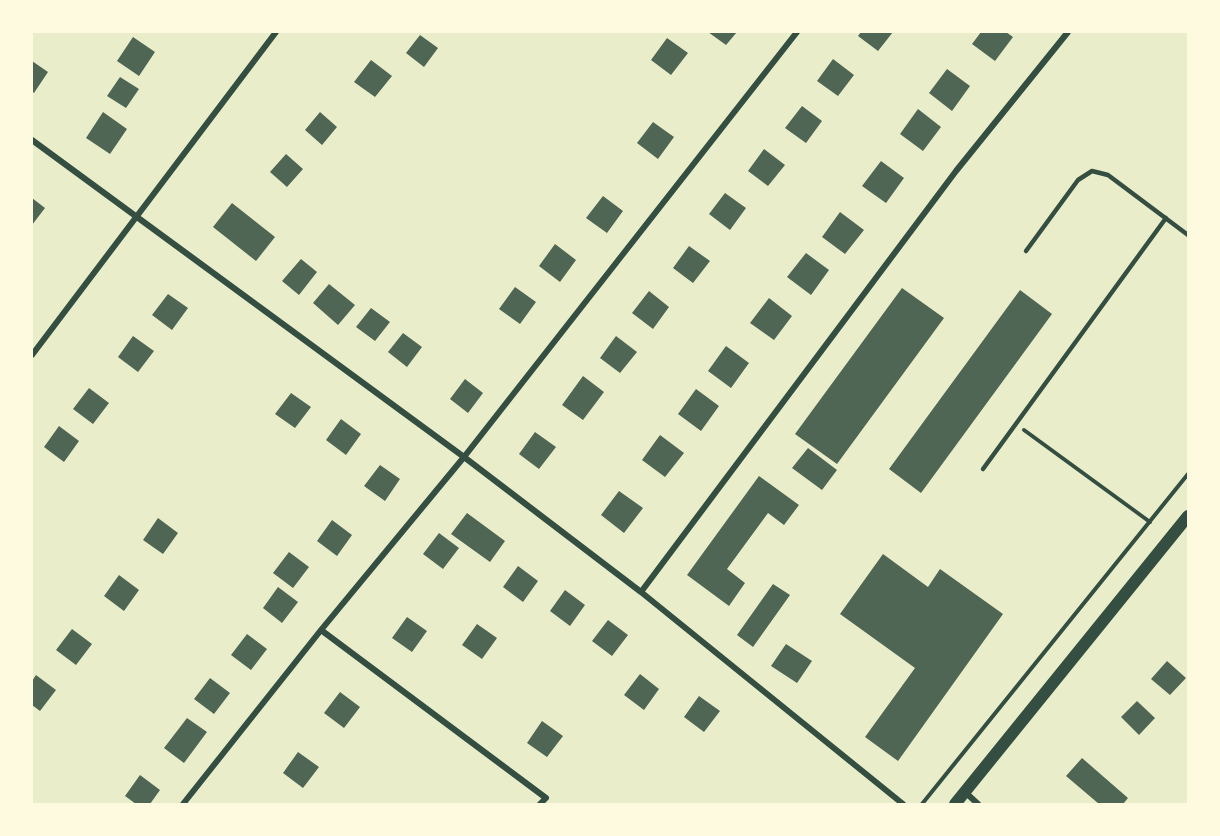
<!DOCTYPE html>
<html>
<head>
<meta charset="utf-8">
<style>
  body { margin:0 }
  #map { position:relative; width:1220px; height:836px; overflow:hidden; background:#e9edc9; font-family:"Golos Text",sans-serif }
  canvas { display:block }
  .frame { position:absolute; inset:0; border:33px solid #fefae0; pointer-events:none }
</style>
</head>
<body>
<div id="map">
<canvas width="1220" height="836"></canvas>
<div class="frame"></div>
</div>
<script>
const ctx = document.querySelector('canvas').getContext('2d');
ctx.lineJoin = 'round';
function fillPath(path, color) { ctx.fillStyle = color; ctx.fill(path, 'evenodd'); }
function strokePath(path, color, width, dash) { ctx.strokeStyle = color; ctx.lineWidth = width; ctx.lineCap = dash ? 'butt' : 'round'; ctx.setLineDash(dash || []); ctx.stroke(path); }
fillPath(new Path2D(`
  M708,32H737L726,45Z
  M861,32H893L878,51L858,36Z
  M981,32H1006L1013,37L995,61L972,44Z
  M420,35L438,48L424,67L406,53Z
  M133,37L155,52L139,76L117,61Z
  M667,38L688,53L671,75L651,60Z
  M833,59L854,75L838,96L817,81Z
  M371,60L392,76L375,97L354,82Z
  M32,61L48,72L34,93L32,91Z
  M947,69L970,86L952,111L929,93Z
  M120,77L139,89L126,108L107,96Z
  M802,106L822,121L806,143L785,128Z
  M918,109L941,127L923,151L900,134Z
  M103,112L127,129L110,154L86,138Z
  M320,112L337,127L322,145L305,130Z
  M653,122L674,137L658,159L637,143Z
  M764,149L785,165L768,186L748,171Z
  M286,154L303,169L287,187L270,172Z
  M881,161L904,178L886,203L862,186Z
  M725,193L746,208L730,230L709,214Z
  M603,196L623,211L607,233L586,218Z
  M32,198L45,208L32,225Z
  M232,203L275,237L256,261L213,227Z
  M840,212L864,230L845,254L822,237Z
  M555,244L576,260L560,282L539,266Z
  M689,246L710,261L693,283L673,268Z
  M806,253L829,270L811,295L787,277Z
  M301,259L317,272L299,295L282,281Z
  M329,284L355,305L338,325L313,303Z
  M515,287L536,302L520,324L499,309Z
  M902,288L944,318L837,464L795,434Z
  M1020,290L1052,314L921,493L889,469Z
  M649,291L669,307L653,329L632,313Z
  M168,294L188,308L172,330L152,315Z
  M769,298L792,316L774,340L750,323Z
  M371,308L390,322L375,341L356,327Z
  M403,333L422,347L407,367L388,352Z
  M133,336L154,351L138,372L118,357Z
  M616,336L637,352L620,373L600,358Z
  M726,346L749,363L731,388L708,371Z
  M583,376L604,392L583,420L562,405Z
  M465,379L483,393L468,413L450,399Z
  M89,388L109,403L93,424L73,409Z
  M696,389L719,406L701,431L678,414Z
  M291,393L311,407L295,428L275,414Z
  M341,419L361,434L346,455L326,440Z
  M59,426L79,441L64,462L44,447Z
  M535,432L556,447L539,469L519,454Z
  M660,435L684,453L665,477L642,460Z
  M808,448L837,470L822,490L792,468Z
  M380,465L400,479L385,501L364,486Z
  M759,476L799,505L784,525L768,513L727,569L745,583L729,606L687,575Z
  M619,491L643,508L624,533L601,515Z
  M467,513L505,541L490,562L451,534Z
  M158,518L178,533L163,554L143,540Z
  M332,520L352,535L337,556L317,541Z
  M439,533L459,548L443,569L423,554Z
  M289,552L309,567L293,588L273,573Z
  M883,554L928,587L940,569L1003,614L898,761L865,737L915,668L840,614Z
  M518,566L538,581L523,602L503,587Z
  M119,575L139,590L124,611L104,596Z
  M773,584L790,595L753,647L737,635Z
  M278,587L298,602L282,623L263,608Z
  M565,590L585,605L570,626L550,611Z
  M407,617L427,631L412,652L392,638Z
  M608,620L628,635L612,656L592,641Z
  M477,624L497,638L482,659L462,645Z
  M72,629L92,644L76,665L56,650Z
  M247,634L267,649L251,670L231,655Z
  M786,644L812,661L797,683L771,666Z
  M1167,661L1186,678L1170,695L1151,679Z
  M640,674L659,689L644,710L624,695Z
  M36,675L56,690L40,711L32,705V681Z
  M210,678L230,693L214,714L194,699Z
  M340,692L360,707L344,728L324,713Z
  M699,696L720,711L704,732L684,717Z
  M1137,701L1155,718L1139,735L1121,717Z
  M187,718L207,732L184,763L164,748Z
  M542,721L563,736L547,757L527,743Z
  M298,752L319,767L303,788L283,773Z
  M1082,758L1128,798L1123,804H1099L1066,776Z
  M140,775L160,790L150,804H136L125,796Z`), '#4f6655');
strokePath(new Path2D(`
  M1024,430L1150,522
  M922,804L1188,474`), '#344e41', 4);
strokePath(new Path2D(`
  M1026,251L1078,180L1092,171L1108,175L1188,235
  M983,469L1166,218`), '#344e41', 4.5);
strokePath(new Path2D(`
  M32,140L464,457L641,592L903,804
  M32,355L276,32
  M641,592L956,171L1068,32
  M321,630L546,798L540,804
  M965,792L978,804
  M183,804L321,630L464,457L797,32`), '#344e41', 6);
strokePath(new Path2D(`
  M955,804L1188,516`), '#344e41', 12);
</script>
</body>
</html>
